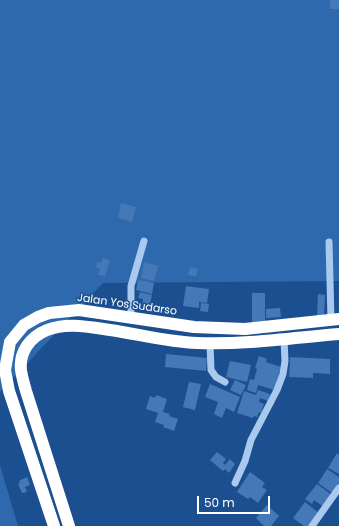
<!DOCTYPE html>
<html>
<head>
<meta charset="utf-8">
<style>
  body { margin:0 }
  #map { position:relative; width:339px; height:526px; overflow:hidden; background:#1b4f8f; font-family:Poppins,sans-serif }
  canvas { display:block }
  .scale { position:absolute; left:197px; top:496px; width:73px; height:18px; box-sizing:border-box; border:2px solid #fff; border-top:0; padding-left:5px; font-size:12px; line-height:14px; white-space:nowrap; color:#fff; -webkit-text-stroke:3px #1b4f8f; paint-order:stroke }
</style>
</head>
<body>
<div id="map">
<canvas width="339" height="526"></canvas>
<div class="scale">50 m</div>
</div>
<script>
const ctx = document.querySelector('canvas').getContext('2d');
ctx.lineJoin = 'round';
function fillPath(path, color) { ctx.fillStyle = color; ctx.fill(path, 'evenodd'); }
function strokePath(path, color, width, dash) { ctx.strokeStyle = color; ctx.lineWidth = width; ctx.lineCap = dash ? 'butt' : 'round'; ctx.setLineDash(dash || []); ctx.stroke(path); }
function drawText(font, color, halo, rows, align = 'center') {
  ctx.font = font + ' Poppins,sans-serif'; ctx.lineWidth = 3; ctx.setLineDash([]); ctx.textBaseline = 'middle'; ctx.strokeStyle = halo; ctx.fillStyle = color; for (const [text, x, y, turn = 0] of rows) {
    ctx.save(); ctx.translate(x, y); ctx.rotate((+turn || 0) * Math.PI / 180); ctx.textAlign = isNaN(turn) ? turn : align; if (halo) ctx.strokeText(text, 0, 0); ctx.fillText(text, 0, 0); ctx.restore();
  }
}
fillPath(new Path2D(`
  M0,0H339V281L103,283L0,392Z
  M0,465L18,526H0Z`), '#2e69ad');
fillPath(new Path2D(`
  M330,0H339V9H330Z
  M121,203L136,207L132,222L118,218Z
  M103,258L110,260L105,276L98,275L100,269L96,268L97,262L101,263Z
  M144,262L158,266L154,281L141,278Z
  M190,267L198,269L196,276L188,275Z
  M138,280L154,283L152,294L136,290Z
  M186,286L209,289L207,303L199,302V308L183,306Z
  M140,292L152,295L149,308L142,307L143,299L138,298Z
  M252,293H265V322H252Z
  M318,294L325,295L324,316H317Z
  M201,303L209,304L208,312L200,311Z
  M280,308L281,317L266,318V309Z
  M166,354L207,358L206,371L165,367Z
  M259,356L267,359L266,362L281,367L274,390L258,385L256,393L247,390L250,379L254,380L257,369L255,368Z
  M290,357L330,359V374L313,373V378L289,377Z
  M230,361L251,365L247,382L226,377Z
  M235,380L246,385L241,395L230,390Z
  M189,382L201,384L195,410L183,407Z
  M210,384L240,397L234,412L226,408L222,418L214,414L218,402L205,397Z
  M258,390L270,394L268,401L260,398L259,402L264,404L261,413L259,412L257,417L254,416L253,418L237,413L244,391L256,395Z
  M156,395L167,399L163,412L170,414L169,416L178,419L174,431L163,427L164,425L155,422L158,413L146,409L150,396L155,398Z
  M217,452L226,459L223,463L225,465L230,459L235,464L229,473L225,469L223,471L210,460Z
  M337,453L339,455V474L328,468Z
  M327,469L339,477V483L332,493L318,483Z
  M250,472L265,483L262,487L267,490L258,503L250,497L248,499L237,492Z
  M27,477L30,485L25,487L27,492L22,493L18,484L20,483L19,481Z
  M317,484L332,495L324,507L314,500L312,504L305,499Z
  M305,502L319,513L310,526H304L293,518Z
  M267,505L279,516L271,526H264L256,518Z`), '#4478b7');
strokePath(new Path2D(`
  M329,242L331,320
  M131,319V286L144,241
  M210,344L211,370L216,377L225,382
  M235,483L245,461L251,440L277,390L283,374L285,361L284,339
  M312,526L339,488`), '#a9c9ee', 7);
strokePath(new Path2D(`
  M54,526L9,391L5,370L10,342L24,325L38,317L49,313L79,310L194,327L245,329L339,319
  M69,526L26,391C24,384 22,377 21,370C19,352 30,337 47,330C67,322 89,327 110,330C138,334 168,342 197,343C244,345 292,338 339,334`), '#fff', 12);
drawText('11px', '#fff', '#1b4f8f', [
  ["Jalan Yos Sudarso",127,305,8]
]);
</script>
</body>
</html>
